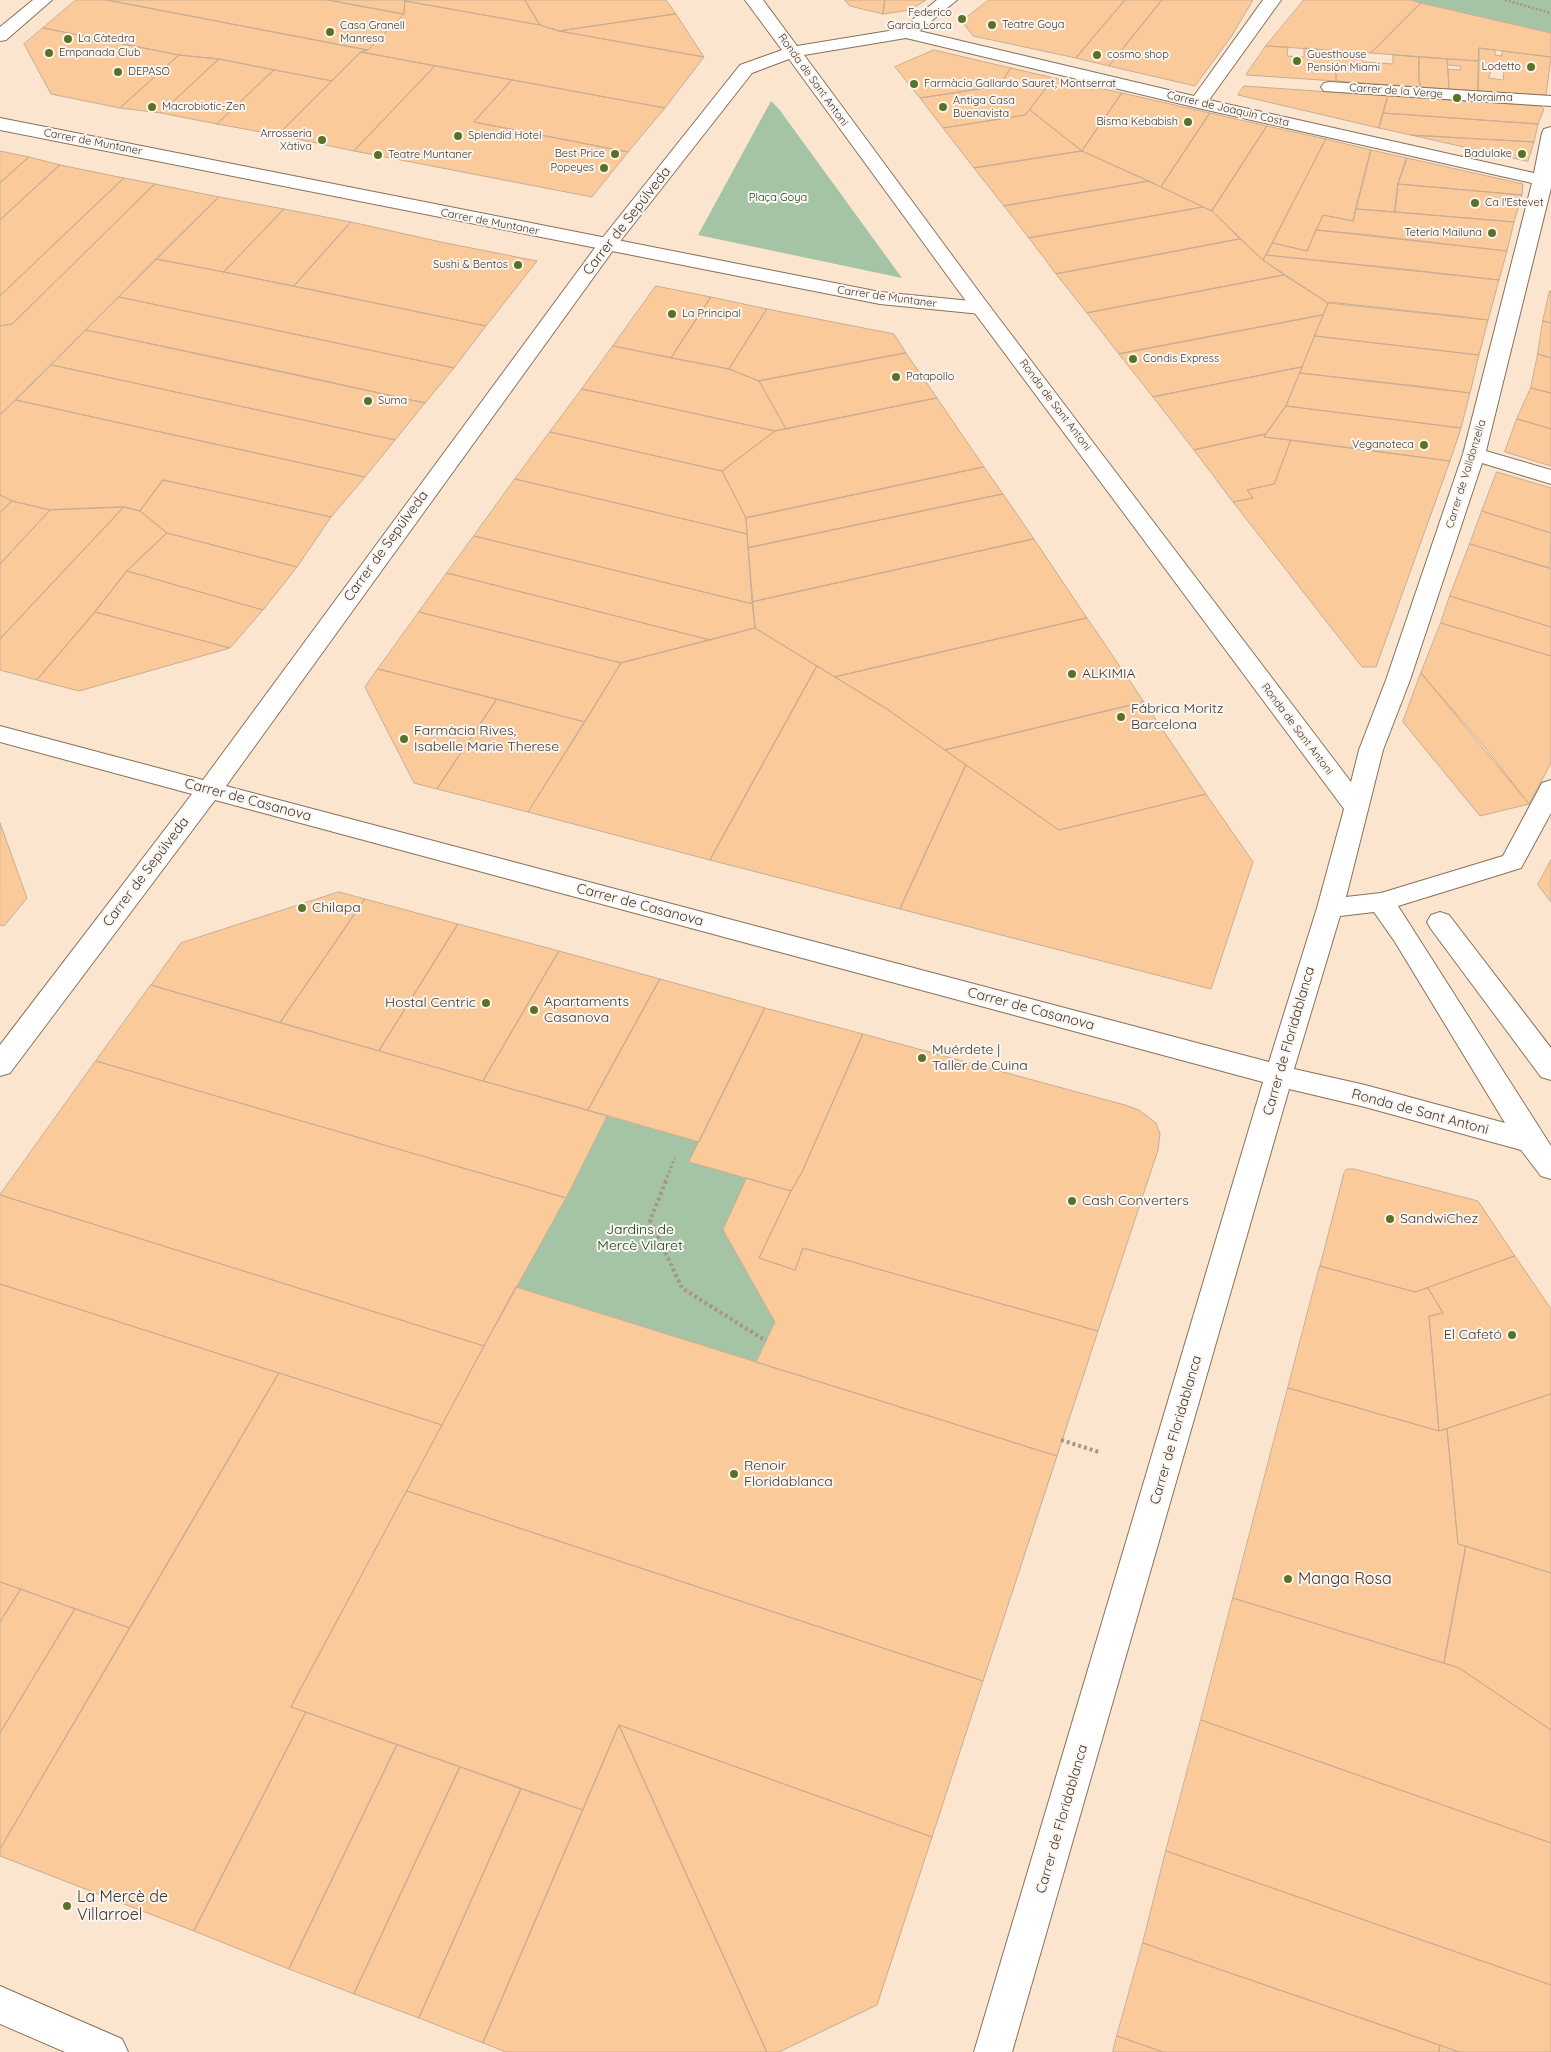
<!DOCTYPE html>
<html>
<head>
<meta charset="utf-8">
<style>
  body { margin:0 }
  canvas { display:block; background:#fbe5cf }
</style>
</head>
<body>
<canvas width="1551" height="2052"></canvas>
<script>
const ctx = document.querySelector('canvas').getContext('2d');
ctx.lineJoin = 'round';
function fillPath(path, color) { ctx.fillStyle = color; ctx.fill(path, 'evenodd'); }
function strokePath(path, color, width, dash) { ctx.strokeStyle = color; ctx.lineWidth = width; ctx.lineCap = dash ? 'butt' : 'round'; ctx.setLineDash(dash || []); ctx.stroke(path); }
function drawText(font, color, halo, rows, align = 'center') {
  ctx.font = font + ' Quicksand,sans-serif'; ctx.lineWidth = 4; ctx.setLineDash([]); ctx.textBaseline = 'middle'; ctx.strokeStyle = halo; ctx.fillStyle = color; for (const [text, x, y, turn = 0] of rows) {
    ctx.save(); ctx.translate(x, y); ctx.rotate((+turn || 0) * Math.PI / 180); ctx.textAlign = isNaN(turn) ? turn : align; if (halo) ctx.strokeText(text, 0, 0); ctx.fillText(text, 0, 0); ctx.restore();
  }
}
fillPath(new Path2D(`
  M1411,0H1551V33L1421,3Z
  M771,101L779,109L902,278L698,235Z
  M607,1116L699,1142L689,1162L747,1178L723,1230L775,1322L756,1362L516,1287L566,1198Z`), '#a5c4a6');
const building = new Path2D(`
  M76,0H107L368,50L361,52L332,81L219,59L179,55L43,28Z
  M107,0H328L404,14L368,50Z
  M328,0H405L404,14Z
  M405,0H525L540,25L405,1Z
  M525,0H666L676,14L559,31L540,25Z
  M845,0H885L883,14L850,6Z
  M885,0H926L910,10L883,14Z
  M989,0H1125L1076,58L973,36L962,21Z
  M1125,0H1162L1109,66L1076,58Z
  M1162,0H1253L1231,37L1195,86L1109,66Z
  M1304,0H1411L1421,3L1371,53L1266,46Z
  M405,1L540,25L559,31L704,57L665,108L361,52L368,50L404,14Z
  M1421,3L1551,33V57L1479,48V61L1371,53Z
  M676,14L704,57L559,31Z
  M43,28L179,55L120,108L51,94L24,44Z
  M1266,46L1288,47L1287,56L1304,57V48L1325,50V54L1336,55L1338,64H1336V81L1246,75Z
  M1479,48L1495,50V55L1502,56V51L1551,57L1546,95L1478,91ZM1492,69L1504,71L1503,80L1489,78Z
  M934,50L1011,68L999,86L920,98L895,67Z
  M1335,51L1363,53L1362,62H1366L1393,64V55L1419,57V81L1421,87L1336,81V64H1338Z
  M361,52L435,66L354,151L278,135Z
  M179,55L219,59L161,113L120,108Z
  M1419,57L1447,59L1449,89L1421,87L1419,81Z
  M219,59L274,70L217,124L161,113Z
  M1447,59L1479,61L1478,91L1449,89L1448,69L1461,70L1460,66L1448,65Z
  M435,66L512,80L474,122L628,152L592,197L354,151Z
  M1011,68L1054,78L1025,115L943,128L920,98L999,86Z
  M274,70L332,81L278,135L217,124Z
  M1054,78L1122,93L1082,151L1030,110Z
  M512,80L665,108L628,152L474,122Z
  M1244,86L1388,96L1379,128L1238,95Z
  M1122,93L1210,113L1161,187L1082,151Z
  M1388,96L1540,106L1544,109L1538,124L1383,113Z
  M1030,110L1082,151L974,168L943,128L1025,115Z
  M1210,113L1267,126L1212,211L1161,187Z
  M1383,113L1538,124L1534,142L1411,135L1379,128Z
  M1267,126L1326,139L1263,260L1212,211Z
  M1411,135L1444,137L1534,142L1528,161Z
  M1326,139L1371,150L1353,221L1323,215L1307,251L1273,243Z
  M1371,150L1407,158L1398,184L1395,212L1356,209Z
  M0,151L29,157L0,183Z
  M1082,151L1149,181L1004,206L974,168Z
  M29,157L60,165L0,220V183Z
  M1407,158L1523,184L1522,195L1398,184Z
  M60,165L124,178L0,296V220Z
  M124,178L155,184L12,324L0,326V296Z
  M1149,181L1203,207L1029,238L1004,206Z
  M155,184L219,197L0,415V326L12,324Z
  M1398,184L1522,195L1514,222L1395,212Z
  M219,197L284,209L224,272L156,259Z
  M1203,207L1212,211L1240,239L1056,274L1029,238Z
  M284,209L351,222L294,286L224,272Z
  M1356,209L1395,212L1514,222L1507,251L1316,230L1323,215L1353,221Z
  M351,222L441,242L537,261L486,326L294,286Z
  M1316,230L1360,234L1507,251L1499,280L1266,255L1273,243L1307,251Z
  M1240,239L1263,260L1284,275L1087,313L1056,274Z
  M1266,255L1412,270L1499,280L1488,320L1328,303L1263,260Z
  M156,259L224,272L486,326L454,368L119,297Z
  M1284,275L1328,303L1323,315L1119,354L1087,313Z
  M656,286L711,297L671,358L613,346Z
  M1550,291H1551V323L1543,321Z
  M119,297L309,337L454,368L425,403L86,330Z
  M711,297L767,309L729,369L671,358Z
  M1329,302L1456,316L1488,320L1479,355L1315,336Z
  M767,309L894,334L906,353L759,381L729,369Z
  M1323,315L1302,367L1153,397L1119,354Z
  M1543,321L1551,323V358L1538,354Z
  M86,330L280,371L425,403L395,440L52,365Z
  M1315,336L1479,355L1470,393L1300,373Z
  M613,346L729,369L759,381L786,429L775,431L582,389Z
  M906,353L937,398L786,429L759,381Z
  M1538,354L1551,358V393L1531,388Z
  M52,365L395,440L365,477L16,400Z
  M1302,367L1286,406L1266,434L1194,450L1153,397Z
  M1300,373L1417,386L1470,393L1461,428L1286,406Z
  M1531,388L1551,393V429L1517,419Z
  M582,389L775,431L722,471L550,432Z
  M937,398L984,467L746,518L722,471L775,431Z
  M16,400L214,444L365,477L331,517L163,480L140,511L124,507L50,510L12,501L0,495V415Z
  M1286,406L1461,428L1450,461L1264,437Z
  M1517,419L1551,429V466L1505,452Z
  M550,432L722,471L746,518L747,534L515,479Z
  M1266,434L1264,437L1291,440L1274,484L1247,490L1253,498L1233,502L1194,450Z
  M1291,440L1450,461L1376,667H1362L1233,502L1253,498L1247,490L1274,484Z
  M984,467L1003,494L748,548L746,518Z
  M1497,472L1551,488V533L1482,511Z
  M515,479L747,534L753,604L474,536Z
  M163,480L331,517L297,567L167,533L140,511Z
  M1003,494L1034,539L752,602L748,548Z
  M0,495L12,501L0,513Z
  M12,501L50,510L0,564V513Z
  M124,507L140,511L167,533L127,571L95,612L37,680L0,670V639Z
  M124,507L0,639V564L50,510Z
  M1482,511L1551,533L1550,568L1470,544Z
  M167,533L297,567L263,610L127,571Z
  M474,536L753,604L755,628L710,640L447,573Z
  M1034,539L1087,618L835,677L755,628L752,602Z
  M1470,544L1551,569V627L1450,596Z
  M127,571L263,610L230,648L95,612Z
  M447,573L710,640L621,663L419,612Z
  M1450,596L1551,627V656L1441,623Z
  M95,612L189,637L230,648L79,691L37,680Z
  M419,612L621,663L585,722L378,669Z
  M1087,618L1144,702L945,750L887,709L835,677Z
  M1441,623L1551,656V763L1529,804L1421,673Z
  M755,628L817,666L710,860L528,812L621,663Z
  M817,666L887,709L966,765L900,909L710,860Z
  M378,669L497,699L437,789L414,783L365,687Z
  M1421,673L1483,745L1529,804L1480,816L1403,722Z
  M497,699L585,722L528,812L437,789Z
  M1144,702L1206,794L1059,830L945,750Z
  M966,765L1059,830L1206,794L1253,862L1211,989L900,909Z
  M0,823L27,898L4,926L0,925Z
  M1551,860V902L1538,885Z
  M339,892L365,899L280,1023L151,985L181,943Z
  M365,899L458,924L379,1051L280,1023Z
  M458,924L559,951L483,1081L379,1051Z
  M559,951L660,979L588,1110L483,1081Z
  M660,979L765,1008L699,1142L588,1110Z
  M151,985L483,1081L607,1116L566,1198L96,1061Z
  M765,1008L863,1034L802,1172L791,1191L689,1162Z
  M863,1034L1125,1105L1139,1110L1156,1123L1160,1134L1158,1150L1098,1331L803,1248L795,1270L759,1258L791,1191L802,1172Z
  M96,1061L329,1129L566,1198L484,1346L0,1195Z
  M1347,1169H1354L1478,1201L1515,1256L1415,1292L1320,1266L1344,1173Z
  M747,1178L791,1191L759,1258L795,1270L803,1248L1098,1331L1057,1456L756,1362L775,1322L723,1230Z
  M0,1195L484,1346L442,1425L0,1284Z
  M1515,1256L1551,1309V1394L1439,1431L1429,1316L1443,1313L1428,1288Z
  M1320,1266L1415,1292L1428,1288L1443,1313L1429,1316L1439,1431L1288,1388Z
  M0,1284L279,1373L130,1628L0,1582Z
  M516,1287L1057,1456L983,1681L407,1491Z
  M279,1373L442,1425L291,1707L306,1712L194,1931L0,1856V1849Z
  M1288,1388L1439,1431L1447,1429L1458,1544L1466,1546L1444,1663L1233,1598Z
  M1551,1394V1573L1458,1544L1447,1429Z
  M407,1491L983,1681L932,1837L619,1725L583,1810L291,1707Z
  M1466,1546L1551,1573V1730L1459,1668L1444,1663Z
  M0,1582L21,1589L0,1622Z
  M21,1589L75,1609L0,1733V1622Z
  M1233,1598L1459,1668L1551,1730V1843L1201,1720Z
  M75,1609L130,1628L0,1849V1733Z
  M306,1712L397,1745L289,1969L194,1931Z
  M1201,1720L1551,1843V1985L1166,1851Z
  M619,1725L932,1837L877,2005L779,2052H767Z
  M619,1725L767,2052H506L483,2043Z
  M397,1745L460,1767L354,1994L289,1969Z
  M460,1767L521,1789L419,2018L354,1994Z
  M521,1789L583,1810L483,2043L419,2018Z
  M1166,1851L1551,1985V2052H1459L1143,1943Z
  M1143,1943L1440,2045L1439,2052H1163L1117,2036Z
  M1117,2036L1163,2052H1113Z
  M1440,2045L1459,2052H1439Z`);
fillPath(building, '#fbca9b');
strokePath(building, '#c8ad93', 1);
const minor = new Path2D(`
  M33,0H52L6,40L0,41V27Z
  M745,0H763L797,46L901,29L937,0H957L919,31L1194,96L1263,0H1281L1209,100L1534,173L1542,133L1544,129L1551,127V188L1486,451L1551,470V484L1482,463L1410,680L1383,750L1346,897L1381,893L1503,856L1542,783L1551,780V813L1521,868L1398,906L1551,1146V1179L1541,1176L1521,1150L1365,1107L1289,1089L1012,2052H974L1263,1082L215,800L10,1073L0,1076V1045L192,794L0,742V726L203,780L600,241L740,65L782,50ZM906,38L1198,108L1532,183L1463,454L1386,680L1359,750L1351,782L988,304L804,55ZM789,59L974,312L1344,809L1317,908L1269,1062L226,786L614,249L752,73ZM1374,912L1395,942L1505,1123L1365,1085L1294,1069L1340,916Z
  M1330,82L1551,96V106L1324,91L1321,87L1324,83Z
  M1440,912L1449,915L1551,1048V1080L1541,1077L1431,929L1427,922L1431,915Z
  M0,1986L122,2039L128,2052H65L0,2024Z`);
const major = new Path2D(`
  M0,118L880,292L981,302L988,304L991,308L988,312L981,314L880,304L0,130Z`);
strokePath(minor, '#8a7159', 2);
strokePath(major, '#8a7159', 2);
strokePath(new Path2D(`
  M1505,0L1551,13`), '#a79685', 2.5, [2, 2]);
strokePath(new Path2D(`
  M665,1182L675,1158`), '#a79685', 3, [2.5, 2.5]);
strokePath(new Path2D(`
  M666,1181L650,1220L682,1288L766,1341
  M1061,1440L1099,1452`), '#a79685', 4, [3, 3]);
fillPath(minor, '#fff');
fillPath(major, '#fff');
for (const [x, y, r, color] of [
  [962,19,5,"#597225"],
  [992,25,5,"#597225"],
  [330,32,5,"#597225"],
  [68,39,5,"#597225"],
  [49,53,5,"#597225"],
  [1097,55,5,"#597225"],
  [1297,61,5,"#597225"],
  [1531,67,5,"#597225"],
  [118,72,5,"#597225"],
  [914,84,5,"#597225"],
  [1457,98,5,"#597225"],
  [152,107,5,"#597225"],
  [943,107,5,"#597225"],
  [1188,122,5,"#597225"],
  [458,136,5,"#597225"],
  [322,140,5,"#597225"],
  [615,154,5,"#597225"],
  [1522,154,5,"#597225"],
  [378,155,5,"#597225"],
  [604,168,5,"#597225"],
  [1475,203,5,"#597225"],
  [1492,233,5,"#597225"],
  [518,265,5,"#597225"],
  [672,314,5,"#597225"],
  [1133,359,5,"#597225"],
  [896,377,5,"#597225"],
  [368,401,5,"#597225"],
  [1424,445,5,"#597225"],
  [1072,674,5,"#597225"],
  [1121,717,5,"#597225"],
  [404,739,5,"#597225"],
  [302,908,5,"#597225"],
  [486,1003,5,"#597225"],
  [534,1010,5,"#597225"],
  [922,1058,5,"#597225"],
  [1072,1201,5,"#597225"],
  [1390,1219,5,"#597225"],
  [1512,1335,5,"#597225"],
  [734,1474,5,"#597225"],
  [1288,1579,5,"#597225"],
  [67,1906,5,"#597225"]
]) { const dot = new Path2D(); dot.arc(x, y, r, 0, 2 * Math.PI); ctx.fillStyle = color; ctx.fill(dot); strokePath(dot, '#fbf5f0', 2); }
drawText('11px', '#42372d', '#fbf5f0', [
  ["Federico",952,13,"right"],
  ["Garcia Lorca",952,26,"right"],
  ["Teatre Goya",1002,25],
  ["Casa Granell",340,26],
  ["Manresa",340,39],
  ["La Càtedra",78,39],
  ["Empanada Club",59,53],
  ["cosmo shop",1107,55],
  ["Guesthouse",1307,55],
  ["Pensión Miami",1307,68],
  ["Lodetto",1521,67,"right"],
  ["DEPASO",128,72],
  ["Farmàcia Gallardo Sauret, Montserrat",924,84],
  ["Moraima",1467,98],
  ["Antiga Casa",953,101],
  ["Buenavista",953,114],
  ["Macrobiotic-Zen",162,107],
  ["Bisma Kebabish",1178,122,"right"],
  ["Arrosseria",312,134,"right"],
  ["Xàtiva",312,147,"right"],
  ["Splendid Hotel",468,136],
  ["Best Price",605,154,"right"],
  ["Badulake",1512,154,"right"],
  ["Teatre Muntaner",388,155],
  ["Popeyes",594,168,"right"],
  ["Ca l'Estevet",1485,203],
  ["Tetería Mailuna",1482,233,"right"],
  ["Sushi & Bentos",508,265,"right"],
  ["La Principal",682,314],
  ["Condis Express",1143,359],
  ["Patapollo",906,377],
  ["Suma",378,401],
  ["Veganoteca",1414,445,"right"]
], 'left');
drawText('11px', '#42372d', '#fbf5f0', [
  ["Ronda de Sant Antoni",813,80,54],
  ["Carrer de la Verge",1396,91,4],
  ["Carrer de Joaquín Costa",1228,109,13],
  ["Carrer de Muntaner",93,142,11],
  ["Carrer de Muntaner",490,222,11],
  ["Carrer de Muntaner",887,297,8],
  ["Ronda de Sant Antoni",1055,405,53],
  ["Carrer de Valldonzella",1466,474,-73],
  ["Ronda de Sant Antoni",1297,729,53]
]);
drawText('11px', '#083f14', '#fbf5f0', [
  ["Plaça Goya",778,198]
]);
drawText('14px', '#42372d', '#fbf5f0', [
  ["Carrer de Sepúlveda",627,221,-52],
  ["Carrer de Sepúlveda",386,546,-54],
  ["Carrer de Casanova",248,800,15],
  ["Carrer de Sepúlveda",146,872,-53],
  ["Carrer de Casanova",640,905,15],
  ["Carrer de Casanova",1031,1009,15],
  ["Carrer de Floridablanca",1289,1041,-74],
  ["Ronda de Sant Antoni",1420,1112,15],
  ["Carrer de Floridablanca",1176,1430,-74],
  ["Carrer de Floridablanca",1062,1819,-74]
]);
drawText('14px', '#42372d', '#fbf5f0', [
  ["ALKIMIA",1082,674],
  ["Fábrica Moritz",1131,709],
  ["Barcelona",1131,725],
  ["Farmàcia Rives,",414,731],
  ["Isabelle Marie Therese",414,747],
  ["Chilapa",312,908],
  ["Apartaments",544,1002],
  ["Casanova",544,1018],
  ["Hostal Centric",476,1003,"right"],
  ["Muérdete |",932,1050],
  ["Taller de Cuina",932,1066],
  ["Cash Converters",1082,1201],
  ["SandwiChez",1400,1219],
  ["El Cafetó",1502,1335,"right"],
  ["Renoir",744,1466],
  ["Floridablanca",744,1482]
], 'left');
drawText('14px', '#083f14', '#fbf5f0', [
  ["Jardins de",640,1230],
  ["Mercè Vilaret",640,1246]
]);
drawText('16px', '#42372d', '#fbf5f0', [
  ["Manga Rosa",1298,1579],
  ["La Mercè de",77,1897],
  ["Villarroel",77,1915]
], 'left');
</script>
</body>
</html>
